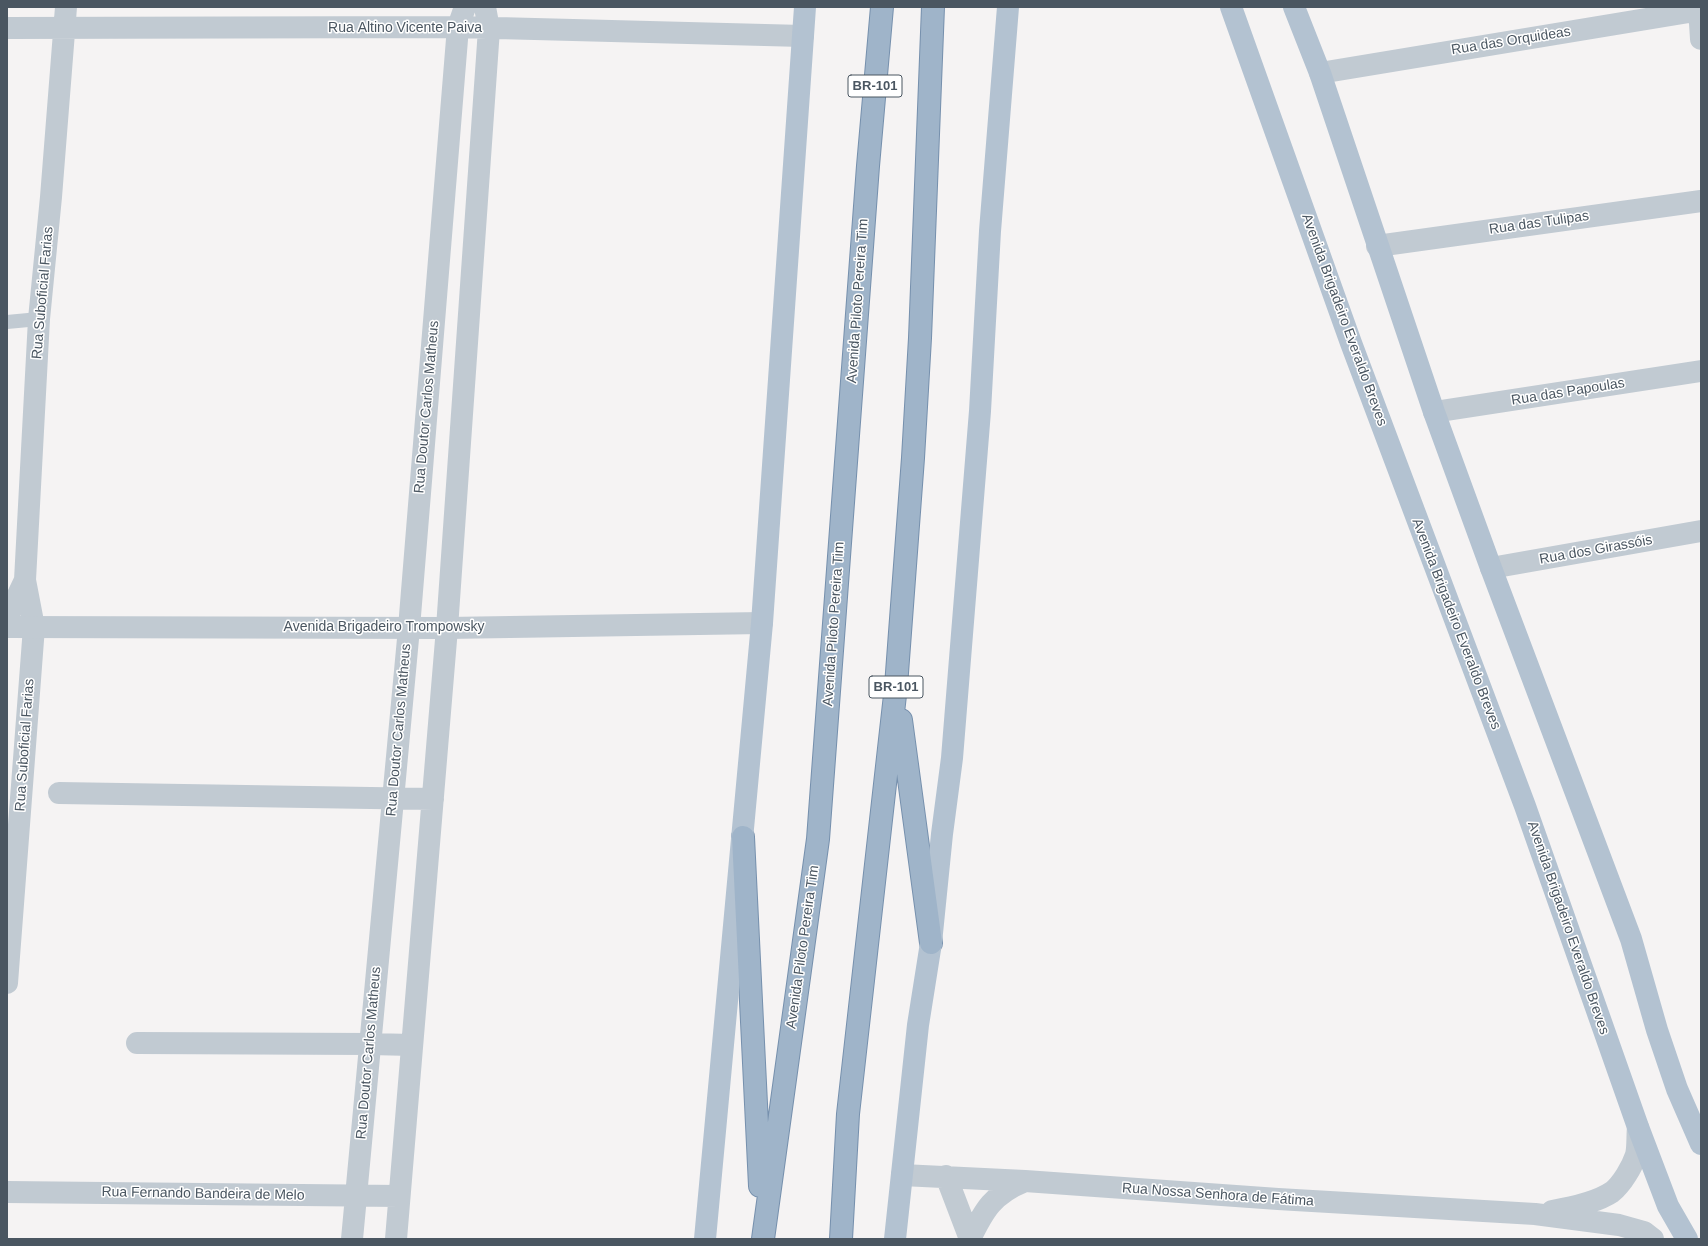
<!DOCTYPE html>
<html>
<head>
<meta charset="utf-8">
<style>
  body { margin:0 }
  #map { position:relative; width:1708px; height:1246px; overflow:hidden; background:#f5f3f3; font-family:Helvetica,sans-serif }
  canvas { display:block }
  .frame { position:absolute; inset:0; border:8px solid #4a5661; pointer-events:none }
</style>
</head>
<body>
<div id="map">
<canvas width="1708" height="1246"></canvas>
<div class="frame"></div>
</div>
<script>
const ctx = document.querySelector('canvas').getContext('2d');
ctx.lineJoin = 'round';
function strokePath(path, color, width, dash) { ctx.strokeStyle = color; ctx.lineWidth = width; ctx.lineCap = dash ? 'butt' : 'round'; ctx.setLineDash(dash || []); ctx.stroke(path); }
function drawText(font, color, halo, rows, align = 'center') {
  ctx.font = font + ' Helvetica,sans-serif'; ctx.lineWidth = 3; ctx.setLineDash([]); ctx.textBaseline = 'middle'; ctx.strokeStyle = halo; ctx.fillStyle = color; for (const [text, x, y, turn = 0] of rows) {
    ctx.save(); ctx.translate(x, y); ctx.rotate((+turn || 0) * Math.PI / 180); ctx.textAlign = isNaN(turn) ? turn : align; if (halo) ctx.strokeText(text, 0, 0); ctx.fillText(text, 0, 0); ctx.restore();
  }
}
const trunk = new Path2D(`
  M901,720L931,943
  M743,837L760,1186
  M763,1239L818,839L868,166L882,7
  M841,1239L848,1114L896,686L913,458L920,338L933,7`);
strokePath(trunk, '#7690ad', 24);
strokePath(new Path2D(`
  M7,322L39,319`), '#c1cad2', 14);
strokePath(new Path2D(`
  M1699,7L1701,39
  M7,28L458,27L803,36
  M1320,73L1701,10
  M1377,246L1701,201
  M1434,412L1701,371
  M1491,568L1701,531
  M7,618L25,580
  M59,793L433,799
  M7,983L34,627L25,580L39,319L51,197L66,7
  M137,1043L370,1044L412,1045
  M7,1192L399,1196
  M352,1239L409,628L458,27L465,7
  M396,1239L447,628L489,29L485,7`), '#c1cad2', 22);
strokePath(new Path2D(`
  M7,627L447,628L762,623
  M902,1175L1025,1181L1278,1199L1535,1214L1619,1225L1644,1232L1653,1239
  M946,1176L970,1239
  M1552,1211C1570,1208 1597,1202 1612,1192C1622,1184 1632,1167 1636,1155C1638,1147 1637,1136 1638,1127
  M970,1239C984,1210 993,1194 1025,1181`), '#c1cad2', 22);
strokePath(new Path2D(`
  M1231,7L1351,343L1525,806L1638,1127L1668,1206L1687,1239
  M1294,7L1320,73L1434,412L1491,568L1631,939L1657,1030L1677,1089L1701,1144
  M705,1239L762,623L805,7
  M895,1239L918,1025L931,943L942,834L952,758L980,411L990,231L1008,7`), '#b3c2d1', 22);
strokePath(trunk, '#9fb4c9', 22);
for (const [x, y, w] of [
  [875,86,54],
  [896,687,54]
]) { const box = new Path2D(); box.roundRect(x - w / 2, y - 11, w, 22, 3); ctx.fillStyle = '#fff'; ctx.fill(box); strokePath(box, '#4a5661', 1); }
drawText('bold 13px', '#4a5661', null, [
  ["BR-101",875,86],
  ["BR-101",896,687]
]);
drawText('14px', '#4a5661', '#fff', [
  ["Rua Altino Vicente Paiva",405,28],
  ["Rua das Orquideas",1511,41,-9],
  ["Rua das Tulipas",1539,223,-8],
  ["Rua Suboficial Farias",43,293,-85],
  ["Avenida Piloto Pereira Tim",858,301,-86],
  ["Avenida Brigadeiro Everaldo Breves",1344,320,70],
  ["Rua das Papoulas",1568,392,-9],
  ["Rua Doutor Carlos Matheus",427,407,-85],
  ["Rua dos Girassóis",1596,550,-10],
  ["Avenida Piloto Pereira Tim",834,624,-86],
  ["Avenida Brigadeiro Everaldo Breves",1456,624,69],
  ["Avenida Brigadeiro Trompowsky",384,627],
  ["Rua Doutor Carlos Matheus",399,730,-85],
  ["Rua Suboficial Farias",25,745,-86],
  ["Avenida Brigadeiro Everaldo Breves",1568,928,71],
  ["Avenida Piloto Pereira Tim",803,947,-82],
  ["Rua Doutor Carlos Matheus",369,1053,-85],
  ["Rua Fernando Bandeira de Melo",203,1194,1],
  ["Rua Nossa Senhora de Fátima",1218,1195,4]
]);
</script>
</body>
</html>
